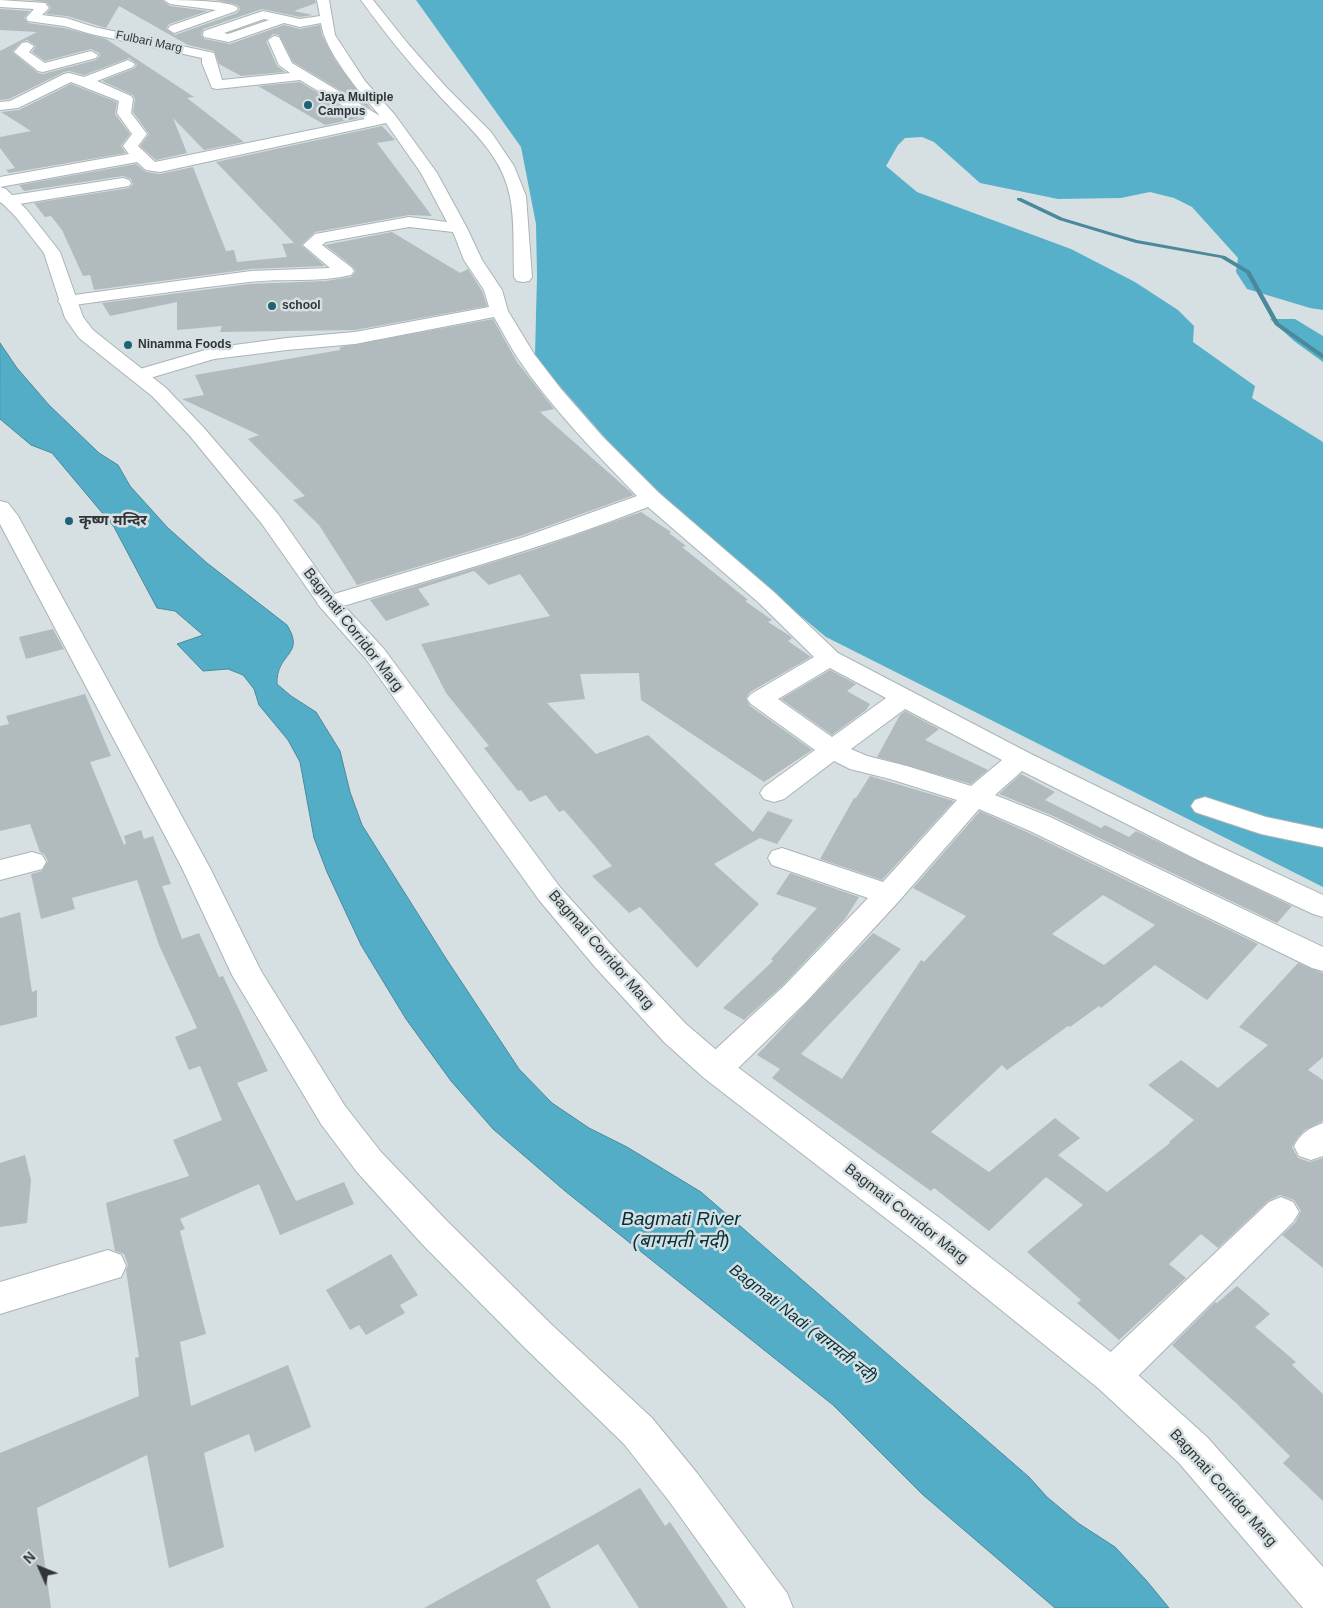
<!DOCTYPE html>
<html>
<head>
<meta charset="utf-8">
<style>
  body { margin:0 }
  #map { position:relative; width:1323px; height:1608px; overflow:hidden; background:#d6e0e3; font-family:Helvetica,sans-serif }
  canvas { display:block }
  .north { position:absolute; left:15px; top:1543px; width:50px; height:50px; -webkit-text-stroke:4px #d6e0e3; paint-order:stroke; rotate:314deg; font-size:14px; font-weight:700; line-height:20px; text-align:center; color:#323537 }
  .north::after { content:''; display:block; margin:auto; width:18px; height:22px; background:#323537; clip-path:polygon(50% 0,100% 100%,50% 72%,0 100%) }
</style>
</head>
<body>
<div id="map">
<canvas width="1323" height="1608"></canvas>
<div class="north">N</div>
</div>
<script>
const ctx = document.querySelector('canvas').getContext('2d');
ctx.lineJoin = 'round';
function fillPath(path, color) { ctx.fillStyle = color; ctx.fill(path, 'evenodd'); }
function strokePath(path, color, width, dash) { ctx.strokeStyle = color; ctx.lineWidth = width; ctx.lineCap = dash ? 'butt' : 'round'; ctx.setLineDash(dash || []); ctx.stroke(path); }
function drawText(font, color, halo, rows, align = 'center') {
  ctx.font = font + ' Helvetica,"Noto Sans Devanagari",sans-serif'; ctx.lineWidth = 5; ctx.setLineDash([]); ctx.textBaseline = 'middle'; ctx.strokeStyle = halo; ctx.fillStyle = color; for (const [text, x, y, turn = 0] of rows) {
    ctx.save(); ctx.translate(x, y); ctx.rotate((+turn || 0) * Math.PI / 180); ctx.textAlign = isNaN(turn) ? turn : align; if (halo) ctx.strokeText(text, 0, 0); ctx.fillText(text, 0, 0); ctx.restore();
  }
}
fillPath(new Path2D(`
  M416,0H1323V310L1310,308L1247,289L1236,272L1238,258L1192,207L1174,198L1150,192L1121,198L1058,199L980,183L934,142L922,137L905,138L898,145L886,166L917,192L1071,249L1135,282L1178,310L1194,326L1193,342L1255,386L1252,398L1323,442V887L826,637L656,496L558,384L535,355L537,275L536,224L521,147Z
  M1270,319H1295L1323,336V362L1294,341Z`), '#57b0c9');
const water = new Path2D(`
  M0,343L17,368L49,405L99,453L118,465L130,486L167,527L207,563L287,625C306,656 276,652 277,684L291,696L316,712L340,751L350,792L362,825L445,957L519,1069L552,1103L589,1128L627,1147L701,1192L1029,1477L1047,1497L1078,1523L1115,1547L1146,1580L1169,1608H1055L922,1494L833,1405L565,1191L493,1129L451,1081L406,1019L361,945L327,872L314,838L300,762L288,740L259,705L254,689L243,675L228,669L203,671L177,644L203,635L175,611L157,608L114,527L52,453L31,445L0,419Z`);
fillPath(water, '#53adc6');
strokePath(water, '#49899b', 1);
fillPath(new Path2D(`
  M1017,198H1021L1063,218L1113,233L1137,240L1225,256L1250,271L1279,323L1323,354V359L1275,325L1246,273L1221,258L1136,243L1109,235L1059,220L1017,200Z`), '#49899b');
fillPath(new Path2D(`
  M28,0H162L170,6L208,11L169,24L166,29L175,35L237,13L240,9L239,6L234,4L214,0H315L316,3L294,11L313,15L300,17L262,9L203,29L201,35L204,39L230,44L284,25L300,29L320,25L322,35L335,60L371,109L293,62L279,35L273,34L266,41L277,66L285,72L241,76L219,64L214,51L188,45L119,6L106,28L67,16L46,14L51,8L46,2Z
  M0,9L30,11L24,18L28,23L64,28L106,39L194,97L187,98L244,142L204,150L173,118L187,153L156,160L140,146L149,134L133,112L135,99L133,95L102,81L135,68L137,64L129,58L84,75L69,71L64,72L9,99L0,100V51L37,32L0,30ZM27,40L36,46L32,52L45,61L91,49L99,53L100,56L96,60L43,74L38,73L12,52L21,42Z
  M300,82L360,118L325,125L258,86Z
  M71,84L117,102L115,114L130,134L121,146L126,153L9,173L6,170L15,168L0,148V137L31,131L1,112L19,110Z
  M382,126L395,140L377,143L432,216L409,215L315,232L301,245L325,266L251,269L94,290L90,275L83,276L62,230L51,216L45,217L34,203L129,188L133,184L131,179L123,176L24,191L19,185L136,164L146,172L160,174L193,167L226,251L234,250L237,262L287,257L282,244L294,243L216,162Z
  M392,232L460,273L468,269L482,291L487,306L355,330L220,332L222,326L177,330V302L110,316L102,303L249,284L326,281L351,277L356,271L352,266L325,245Z
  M493,319L517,362L554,409L540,412L634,495L523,535L357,585L319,525L293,500L305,496L248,439L259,435L182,399L204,395L195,375L340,350V347Z
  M641,512L671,532L669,533L686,546L682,547L748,600L745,601L772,620L768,622L790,636L792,638L788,641L811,657L750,692L746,698L750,706L812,750L764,782L641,700L639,673L580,674L585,699L547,703L596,754L648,735L753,832L768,811L793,820L777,844L760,838L714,864L759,904L697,968L640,907L629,913L592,876L612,866L564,810L559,812L546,795L530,802L521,790L518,791L484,748L489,746L446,693L421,644L550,616L520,574L489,585L474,571L418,589L430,605L386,621L370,600L533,550Z
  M53,629L64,649L26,659L19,637Z
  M830,670L856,684L847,691L870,704L866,710L832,735L781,699Z
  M85,694L111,756L90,762L124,845L126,844L124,836L141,830L144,839L153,836L171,884L162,886L182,939L199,933L219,977L223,976L268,1071L237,1083L296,1201L344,1182L354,1204L280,1235L259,1184L180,1219L185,1229L180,1231L206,1334L180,1342L191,1406L288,1365L311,1427L255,1452L249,1434L204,1453L224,1547L169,1568L147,1455L37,1508L51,1608H0V1453L139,1396L135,1358L139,1357L126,1270L128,1265L124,1254L115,1251L106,1203L189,1176L173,1140L222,1120L200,1066L189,1070L175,1037L197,1028L159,945L137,880L72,898L75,909L41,919L31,874L42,871L48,861L44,854L40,852L30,824L0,831V726L9,724L6,716Z
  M905,711L939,729L925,740L988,770L971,784L877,757L900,715Z
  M1021,774L1055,792L1045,800L1101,828L1105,825L1129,837L1136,831L1292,906L1277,923L1051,815L999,794Z
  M870,776L954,801L882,880L820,859L854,798H856Z
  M980,811L1029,833L1258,944L1207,1000L1155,965L1101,1008L1099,1006L1070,1027L1068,1026L1007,1070L1002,1065L931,1132L989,1172L1055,1118L1080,1138L1058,1155L1107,1192L1170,1143L1169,1142L1194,1120L1148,1085L1181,1060L1218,1088L1268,1045L1239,1027L1298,963L1323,973V1057L1308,1070L1323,1080V1121L1305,1130L1298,1137L1292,1147L1298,1158L1310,1162L1323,1158V1268L1282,1235L1295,1223L1301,1211L1294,1200L1280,1195L1268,1201L1218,1248L1201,1234L1169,1264L1186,1278L1119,1340L1077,1303L1081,1300L1027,1252L1083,1205L1046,1177L989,1231L934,1188L931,1191L772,1078L780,1069L757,1055L873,933L901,949L801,1054L842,1079L921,960L924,962L966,916L913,888ZM1103,895L1155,925L1104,965L1052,934Z
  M790,873L859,897L845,919L783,985L744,1020L723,1008L773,961L771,959L817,908L776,894Z
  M20,912L32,992L37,990V1017L0,1026V918Z
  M25,1155L31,1180L27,1223L0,1227V1163Z
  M391,1254L418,1295L400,1305L405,1313L366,1335L359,1325L350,1330L326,1290Z
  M1237,1286L1270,1314L1255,1327L1296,1362L1292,1365L1323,1394V1501L1283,1463L1290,1456L1235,1402L1172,1345L1215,1302L1217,1303Z
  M640,1488L665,1526L670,1522L728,1608H639L598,1544L536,1580L551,1608H424L595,1514Z`), '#b1babd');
const minor = new Path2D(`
  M0,0L45,3L49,8L42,15L66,18L94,27L214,53L222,80L290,73L279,65L268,40L274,36L279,37L292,63L380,116C361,93 325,53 321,23L300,27L284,23L229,42L204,37L203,34L204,31L263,11L300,19L320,16L317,0H329L335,35L365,81L395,115L437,173L467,228L482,260L502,290L508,311L534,354L561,389L603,437L659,493L775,593L838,653L1029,753L1216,845L1323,895V917L1313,914L1196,859L1022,771L995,795L1050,817L1323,947V971L1312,968L1030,831L979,809L899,901L806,1002L728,1078L716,1082L704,1078L700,1069L704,1060L784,986L868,898L772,865L768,858L772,851L782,848L883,882L957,800L890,779L850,769L834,761L784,799L774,802L764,799L760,793L764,787L815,750L751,704L747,699L751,694L814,657L759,603L648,507C547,547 442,576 337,608L329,610L321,608L317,603L321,598L524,537L637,496C595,452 551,408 517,357C509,344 502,331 494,317L355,344L287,350L214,359L140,381L133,379L130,375L133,371L212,348L287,338L355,332L489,307L484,290L464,260L453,232L409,227L326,242L322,245L351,267L354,271L351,275C317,283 283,278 249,282C188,289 127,298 67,306L61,305L58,301L61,297L67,296L251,271L330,268L303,245L315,234L409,217L447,222L421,173L386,123L160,172L146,170L137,162L0,187V177L129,154L123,146L132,134L117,113L119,101L71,82L18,108L0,110V102L10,101L64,74L69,73L84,77L128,60L135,64L133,67L97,81L131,96L133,99L131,113L147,134L138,146L155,162L365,119L300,80L217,89L212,88L202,63V58L91,34L64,26L28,21L26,18L34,9L0,7ZM264,19L269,20L228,34L224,33ZM830,668L886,698L832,737L778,699ZM905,709L1002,760L971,786L907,766L867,756L851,749Z
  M164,0C178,0 230,0 238,8L236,11L174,33L168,29L170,26L216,10L170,4Z
  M361,0H373L409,45L447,88L491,132L514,166L526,196L532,277L529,281L523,282L517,281L514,277C513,252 515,221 510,197C502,152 464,124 436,92C409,63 384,32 361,0Z
  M27,42L34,46L29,52L45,63L91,51L98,55L96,58L43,72L38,71L14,52L22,43Z
  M123,178L129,180L131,183L129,186L7,206L0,202L1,198L7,196Z
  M1205,797L1266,817L1323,829V847L1261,834L1195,812L1191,806L1195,800Z
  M32,852L42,855L46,862L42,869L0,880V860Z
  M1323,1123V1156L1311,1160L1299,1156L1294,1146C1301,1133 1309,1128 1323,1123Z
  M1281,1197L1293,1202L1299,1212L1293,1222L1126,1388L1112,1394L1098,1388L1093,1376L1098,1364L1269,1202Z
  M108,1250L121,1255L126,1266L121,1277L0,1314V1282Z`);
const tertiary = new Path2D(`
  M0,187L6,189L27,210L60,252L83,317L93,330L166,388L204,428L278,514L337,598L384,649L559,886L617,951L686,1024L728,1060L949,1225L1126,1364L1207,1437L1323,1567V1608H1303L1179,1463L1098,1388L923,1247L704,1078L664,1042L595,967L539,900L366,659L321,608L262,524L190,436L152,396L79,338L65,318L44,253L15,216L0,201Z
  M0,501L8,503L18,516L210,868L261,971L345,1106L381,1152L448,1222L552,1325L652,1418L697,1473L787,1593L793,1608H746L669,1501L624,1444L526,1349L422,1244L357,1172L321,1124L232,975L182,868L0,524Z`);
strokePath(minor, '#aab4b7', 2);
strokePath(tertiary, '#aab4b7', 2);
fillPath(minor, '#fff');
fillPath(tertiary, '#fff');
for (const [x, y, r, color] of [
  [308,105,5,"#1e6375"],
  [272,306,5,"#1e6375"],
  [128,345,5,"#1e6375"],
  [69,521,5,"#1e6375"]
]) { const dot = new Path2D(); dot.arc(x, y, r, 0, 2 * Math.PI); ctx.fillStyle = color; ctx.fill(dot); strokePath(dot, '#d6e0e3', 2); }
drawText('12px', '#323537', '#d6e0e3', [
  ["Fulbari Marg",149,42,12]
]);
drawText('bold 12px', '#323537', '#d6e0e3', [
  ["Jaya Multiple",318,98],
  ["Campus",318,112],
  ["school",282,306],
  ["Ninamma Foods",138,345]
], 'left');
drawText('bold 15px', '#323537', '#d6e0e3', [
  ["कृष्ण मन्दिर",79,521]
], 'left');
drawText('15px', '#323537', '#d6e0e3', [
  ["Bagmati Corridor Marg",353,630,52],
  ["Bagmati Corridor Marg",601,950,49],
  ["Bagmati Corridor Marg",906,1214,38],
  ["Bagmati Corridor Marg",1223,1488,48]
]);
drawText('italic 16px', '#03303b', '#d6e0e3', [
  ["Bagmati Nadi (बागमती नदी)",803,1324,38]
]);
drawText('italic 19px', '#03303b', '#d6e0e3', [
  ["Bagmati River",681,1220],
  ["(बागमती नदी)",681,1242]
]);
</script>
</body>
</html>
